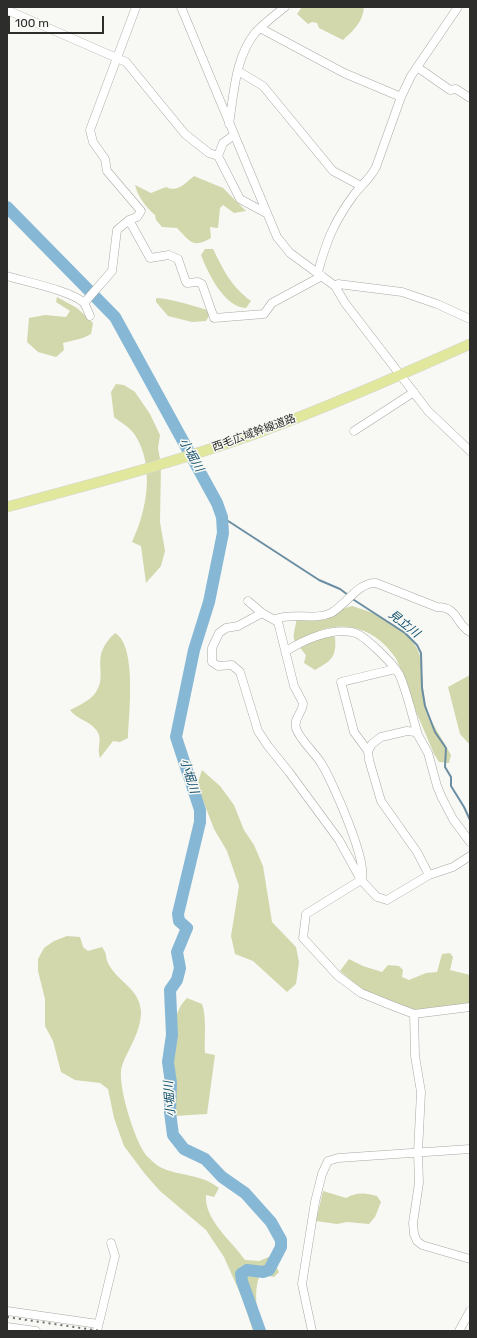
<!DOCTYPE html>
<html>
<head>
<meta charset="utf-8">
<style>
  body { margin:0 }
  #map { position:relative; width:477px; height:1338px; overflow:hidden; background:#f8f9f4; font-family:Rubik,sans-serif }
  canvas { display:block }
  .frame { position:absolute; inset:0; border:8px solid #2d2d2c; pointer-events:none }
  .scale { position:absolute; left:8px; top:16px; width:96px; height:18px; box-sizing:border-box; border:2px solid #2d2d2c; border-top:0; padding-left:5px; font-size:12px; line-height:14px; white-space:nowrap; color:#2d2d2c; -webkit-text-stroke:3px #f8f9f4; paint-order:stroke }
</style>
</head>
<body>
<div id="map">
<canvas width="477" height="1338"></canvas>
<div class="frame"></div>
<div class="scale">100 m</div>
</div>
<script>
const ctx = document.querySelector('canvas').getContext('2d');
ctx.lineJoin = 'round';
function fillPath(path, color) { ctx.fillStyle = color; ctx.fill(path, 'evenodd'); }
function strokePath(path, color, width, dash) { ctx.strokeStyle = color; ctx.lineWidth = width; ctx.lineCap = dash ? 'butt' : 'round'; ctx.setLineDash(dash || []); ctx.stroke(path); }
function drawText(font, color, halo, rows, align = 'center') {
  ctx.font = font + ' Rubik,"Noto Sans JP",sans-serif'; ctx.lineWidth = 3; ctx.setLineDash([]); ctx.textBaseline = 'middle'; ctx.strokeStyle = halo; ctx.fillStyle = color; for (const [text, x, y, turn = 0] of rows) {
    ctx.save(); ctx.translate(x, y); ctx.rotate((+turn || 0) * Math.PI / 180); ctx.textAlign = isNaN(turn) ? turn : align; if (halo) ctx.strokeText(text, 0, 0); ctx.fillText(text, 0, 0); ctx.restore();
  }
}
fillPath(new Path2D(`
  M302,7H364C363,22 353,31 343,40L319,28L317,23L312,22L308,24L297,14Z
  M194,176L223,188L246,211L234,213L223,205L220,208L218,228L210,227L211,238C192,249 190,241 177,228L162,227L156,220L155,215C146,207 138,197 135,185L151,193L166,187C178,193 185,183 194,176Z
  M205,249H213C224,271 231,286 251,301L246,308C224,307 208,273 201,255Z
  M57,297L77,308L93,323L91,334L83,338L63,343L64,350L56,357L38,352L27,342L29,318L45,315L66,317L70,311L56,302Z
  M156,298C172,299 191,305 207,310L209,316L206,321L192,322L168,316L156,302Z
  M116,384L124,385L135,392L150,414L160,435L158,448L161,464L160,522L165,551L161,566L146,583L141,546L132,542C147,510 155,466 135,435C131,428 120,422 114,417L111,392Z
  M352,606C377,613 417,631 421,661C423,678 422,695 428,712C431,723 445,743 451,755L449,763L439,762L434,754C426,734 417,715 409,694C405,683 401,667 395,657C375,628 343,618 312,634H325L335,637C337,657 331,661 315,670L304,663L306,655C291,636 292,643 297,618C329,627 326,612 352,606Z
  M115,633C137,645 129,714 128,738L120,742L113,741L100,758C96,749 103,739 97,731C91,721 77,720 70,710C78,706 91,700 96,692C109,672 88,658 115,633Z
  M470,675V745L460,734L448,687Z
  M202,770L220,786L234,805L244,830L254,845L263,866L272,922L296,947L299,962L296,984L287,992L253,961L235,954L231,936L239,886L227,851L214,829L197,785Z
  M67,936L80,937L83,947L88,951L102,947C108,955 105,957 108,963C117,982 140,988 141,1012C141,1032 128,1049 122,1066C116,1082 136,1146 148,1157C152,1161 156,1165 160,1167C180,1177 200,1173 219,1188L214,1197L206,1195C204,1220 232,1241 245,1260L259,1261L271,1256L279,1272L274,1277L260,1274C252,1296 259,1310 259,1331H253L243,1300L224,1257L206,1230L160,1191L145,1174L124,1146L114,1118L108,1089L100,1083L75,1080L61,1072L53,1041L45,1026V999L38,971V959L44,948L54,941Z
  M450,953L453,957L450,970L470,975V1003L416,1012L364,991L340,971L349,959L363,966L382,972L388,965L399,966L403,970L402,977L409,980L426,973L437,972L442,954Z
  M187,998L202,1004C207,1018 204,1038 205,1053L215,1055L207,1114L174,1116L175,1084L172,1063L176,1016L181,1005Z
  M323,1191L346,1198C358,1192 365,1193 377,1196L381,1202L375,1217L369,1224L347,1222L337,1224L316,1221Z`), '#d2d8ac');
strokePath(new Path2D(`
  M222,517L319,580L340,589L348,595
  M351,598L405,633L417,645L421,653L422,688L425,706L435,732L446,748L445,767L451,777V786L464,807L470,820`), '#6b8ea3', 2);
strokePath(new Path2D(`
  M7,207L115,317L217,503L222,517L223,533L209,602L194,650L176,737L200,810V822L178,914L179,921L187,928L177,952L180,968L177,980L170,990L172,1035L168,1062L171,1083L170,1112L173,1135L184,1149L205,1159L222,1177L245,1193L271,1222L281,1240V1247L269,1270L263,1272L247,1270L241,1274L242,1281L260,1331`), '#86b8d6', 12);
const minor = new Path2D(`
  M181,7L277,237L290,253L335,286L345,303L428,411L470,451
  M7,10L126,62L185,134L209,153L218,156
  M260,28L344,73L401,97
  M417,67L450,90L456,89L470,98
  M238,71L263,86L333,171L361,186
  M229,124C234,93 235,58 255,33C264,23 275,15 285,7
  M234,135L223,143L218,156L240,199L266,213
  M129,220L150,258L169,255L178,259L186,282L187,283L198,282L202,284L214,318L264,314L272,303L322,276
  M318,272C326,242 334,222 353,196C360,186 370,179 376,167L401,97L411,76L458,7
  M7,276C26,282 68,290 83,302C86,305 88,312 90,316
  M335,286L338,284L402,292L437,304L470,319
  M84,303L112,271L117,230L129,220L137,217L141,211L107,171L105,159L93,142L90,130L136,7
  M354,431L414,392
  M248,601L262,613L278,622L294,686L303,703C303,712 293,719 296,728C299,739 315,753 321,763C331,778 371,868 361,880L306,914L303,938L338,976L361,993L388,1004L414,1014L470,1007
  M262,613L238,626L226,628L219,633L212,648V662L218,666L232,665L240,672L258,731L268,746L289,772L339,840L361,880L377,897L387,900L429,875L453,867L470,856
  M276,619C293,612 314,621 331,613C346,605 358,582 376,583L437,607C459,607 455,624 470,632
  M286,651C304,640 330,628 352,632C363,633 393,664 399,674C406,688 413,719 418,735
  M368,751L354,732L341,682L395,669
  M429,875L417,852L381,801L369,760L368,751L372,744L381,737L407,731L415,732L418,735L428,753L437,786L442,798L453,819L470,842
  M414,1014L415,1056L421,1092L418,1152L419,1183L413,1223L414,1234L417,1241L422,1245L470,1259
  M7,1311L98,1324
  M7,1327L36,1331
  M97,1331L115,1256L111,1243
  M312,1331L302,1284L315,1202L322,1174L328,1161L338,1158L470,1149
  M459,1331L470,1311`);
const major = new Path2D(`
  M7,507C92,484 177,462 260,432C331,406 401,375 470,344`);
strokePath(minor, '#a8a9a4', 9);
strokePath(major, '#d5d5d5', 11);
strokePath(minor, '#fff', 8);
strokePath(major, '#e1e89e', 10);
strokePath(new Path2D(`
  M7,1317L101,1331`), '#6c6d6a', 2, [2, 4]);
drawText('11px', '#2d2d2c', '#f8f9f4', [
  ["西毛広域幹線道路",254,433,-20]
]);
drawText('italic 12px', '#0e4d6b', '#f8f9f4', [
  ["小堀川",191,455,61],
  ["見立川",404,624,38],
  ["小堀川",189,776,72],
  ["小堀川",170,1099,-94]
]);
</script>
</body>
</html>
